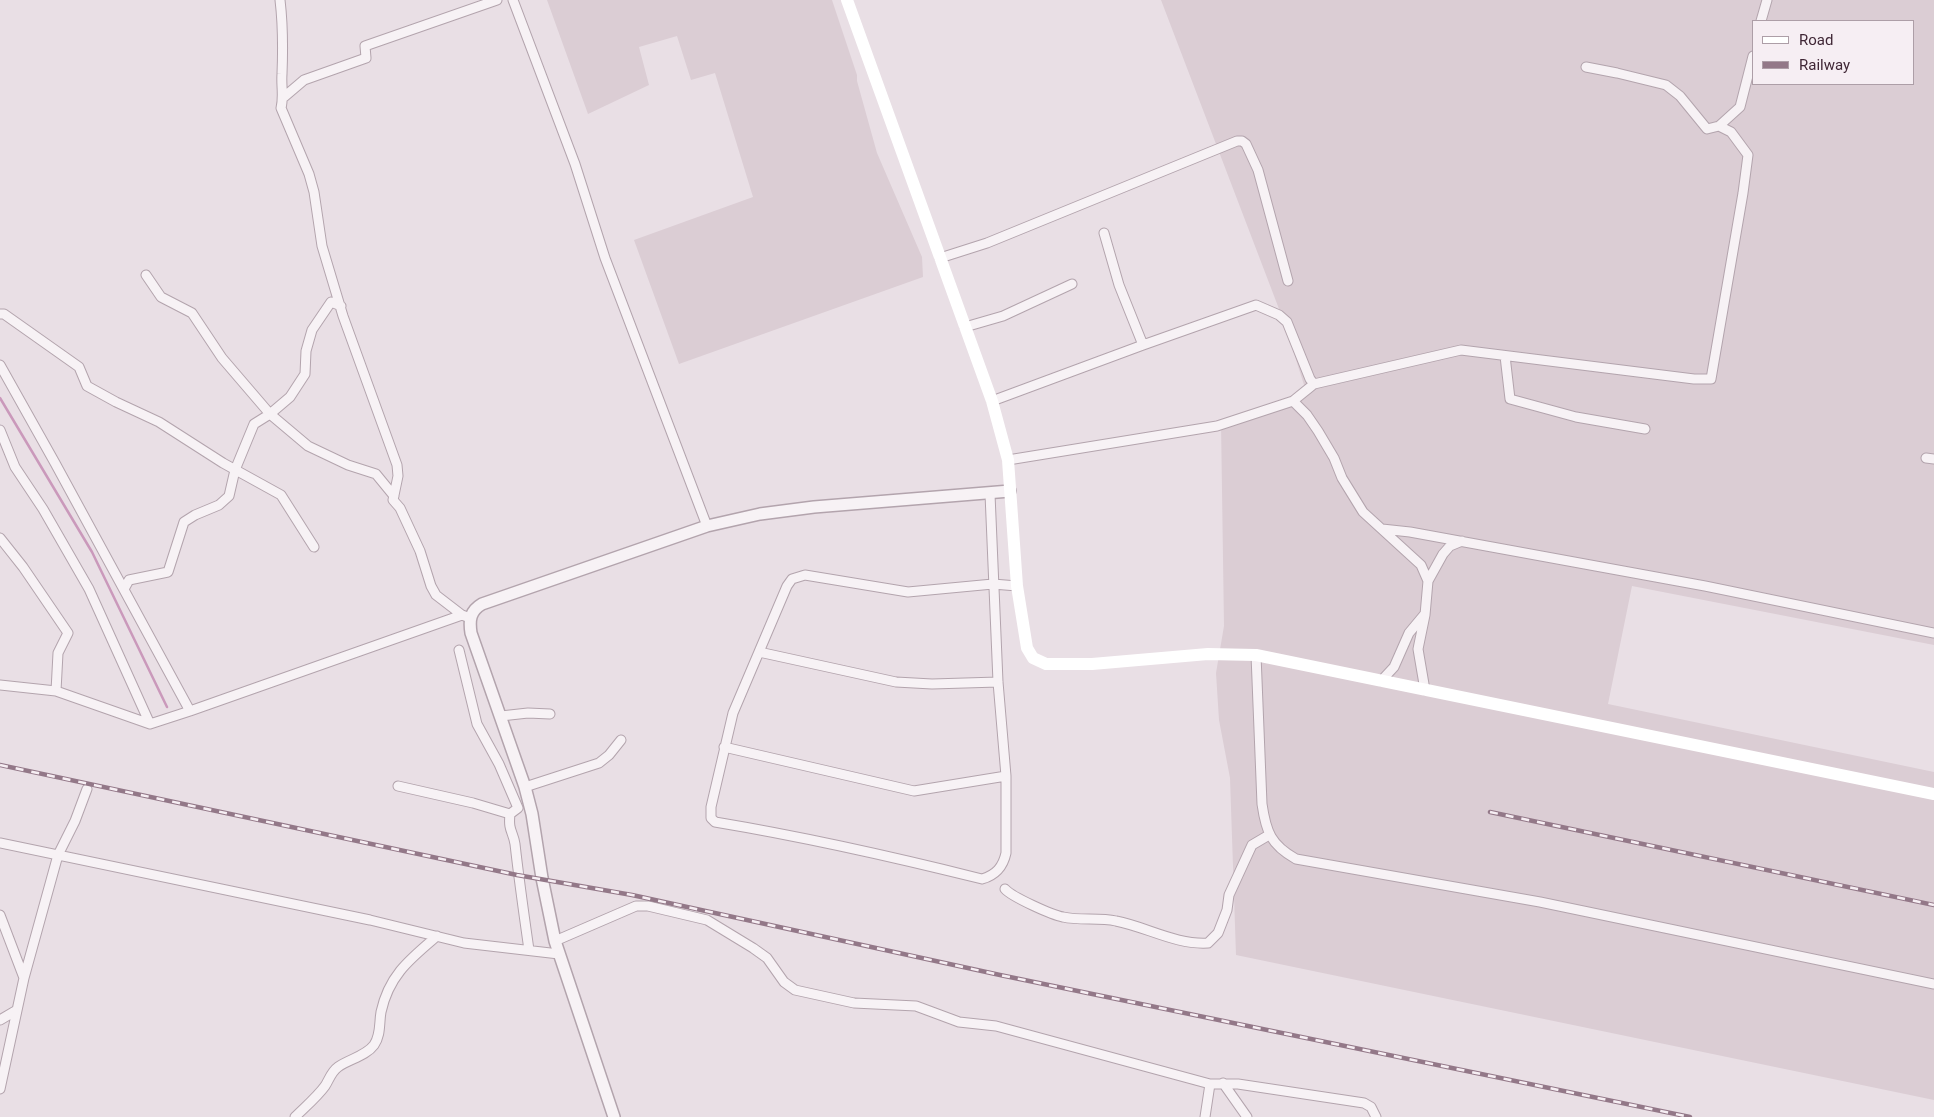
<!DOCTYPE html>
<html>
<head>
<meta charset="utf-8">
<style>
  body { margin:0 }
  #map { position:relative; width:1934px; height:1117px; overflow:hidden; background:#e9dfe5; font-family:Roboto,sans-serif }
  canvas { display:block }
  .legend { position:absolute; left:1752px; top:20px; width:162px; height:65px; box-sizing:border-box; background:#f6eef3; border:1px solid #ad9ea7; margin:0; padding:6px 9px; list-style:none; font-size:15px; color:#402736 }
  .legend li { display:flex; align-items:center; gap:10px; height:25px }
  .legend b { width:25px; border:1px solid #ad9ea7 }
</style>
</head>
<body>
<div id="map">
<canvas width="1934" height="1117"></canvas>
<ul class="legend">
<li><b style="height:6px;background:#fff"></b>Road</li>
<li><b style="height:6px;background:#937888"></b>Railway</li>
</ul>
</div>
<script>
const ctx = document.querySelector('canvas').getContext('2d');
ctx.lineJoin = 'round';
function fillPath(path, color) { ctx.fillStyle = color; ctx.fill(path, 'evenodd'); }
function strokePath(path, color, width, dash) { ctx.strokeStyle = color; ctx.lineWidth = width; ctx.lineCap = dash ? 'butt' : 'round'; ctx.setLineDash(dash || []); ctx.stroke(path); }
fillPath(new Path2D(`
  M547,0H832L857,75V81L877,153L922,257L923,277L679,364L634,240L753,197L715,73L691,80L677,36L639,47L649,85L588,114Z
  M1161,0H1934V645L1632,586L1608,704L1934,772V1100L1236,955L1230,778L1219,720L1216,673L1224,626L1221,422L1266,410L1305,388L1284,322ZM1753,21H1913V84H1753Z`), '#dbcdd4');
strokePath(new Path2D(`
  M0,398L92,552L167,707`), '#ca99bb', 2.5);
const minor = new Path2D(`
  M280,0C283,25 283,49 282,74C281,86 284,96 281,108L309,174L314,192L322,246L343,316L397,465L398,476L393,500L400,508L420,551L431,586L436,595L462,615
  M513,0L575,164L605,258L707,526
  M1761,21L1767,0
  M1586,67L1617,73L1666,85L1680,96L1707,129L1719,126L1740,107L1753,56
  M284,97L304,80L366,58L365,46L497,0
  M1104,233L1119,285L1143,345
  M940,258L987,243L1237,141H1242L1246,144L1258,170L1288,281
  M146,275L161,297L192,313L222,358L270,414L308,446L348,465L376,474L394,496
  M0,314H4L79,367L87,386L116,402L159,422L223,463L281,495L314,547
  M965,327L1003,316L1072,284
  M1505,356L1510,399L1576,417L1645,429
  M0,365L55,463L190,711L462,615L470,618
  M992,401L1143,345L1256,305L1279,315L1287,322L1310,379L1314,384
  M1293,401L1314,384L1461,350L1694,379H1711L1743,193L1748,155L1731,132L1719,126
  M0,430L15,467L43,509L89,589L150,724
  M1926,458L1934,459
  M1008,460L1217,426L1293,401L1307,415L1318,431L1334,458L1342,478L1363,512L1421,565L1428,581L1425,615L1418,649L1425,690
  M990,494L998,682L1006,776V853C1003,867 996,875 982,879C894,857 805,837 715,822L711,818V807L733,713L787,586L792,579L805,575L908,592L993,584L1017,586
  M1382,529L1410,532L1705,586L1934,633
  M0,538L23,567L68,633L58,653L56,691
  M1428,581L1443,554L1450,546L1462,541
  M124,589L129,580L168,572L184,522L195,515L219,505L229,496L235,470L254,424L270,414L290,397L305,374L306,351L312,330L331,302L341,306
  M459,650L477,724L499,764L518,808L510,814C508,831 513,831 515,844C519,880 524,915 529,950
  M759,652L896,682L932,684L998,682
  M1256,655L1262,804C1266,832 1271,845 1296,859L1540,902L1934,984
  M1381,681L1394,667L1409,633L1424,615
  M0,685L56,691L150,724L190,711
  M501,716L528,713L550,714
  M724,747L914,791L1006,776
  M398,786L473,803L510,814
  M525,787L599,763L609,755L621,740
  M0,843L370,920L464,943L559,954
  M1005,889C1012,897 1052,915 1063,917C1080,921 1099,917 1116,921C1147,927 1176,945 1208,943L1218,933L1227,910L1229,895L1252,845L1269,835
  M0,915L24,978
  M555,941L636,906H648L707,920L753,948L767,958L784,982L795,990L854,1003L916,1006L959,1022L996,1026L1210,1084H1238L1364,1103L1371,1107L1376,1117
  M0,1020L17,1010
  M1223,1083L1247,1117
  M0,1089L24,978L58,855L75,821L87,789
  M295,1117C305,1107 317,1097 325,1086C329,1080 331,1072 338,1067C349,1059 366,1056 374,1045C381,1035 379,1023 381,1012C389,975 410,959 437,936
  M1205,1117L1210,1084`);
const tertiary = new Path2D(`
  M614,1117L555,941L542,878L532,814L525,787L471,633C469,620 470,611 482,604L707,526L760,514L814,507L1010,491`);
strokePath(minor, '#b3a4ad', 11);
strokePath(tertiary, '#b3a4ad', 14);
strokePath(minor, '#f7f2f5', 9);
strokePath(tertiary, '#f7f2f5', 11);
strokePath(new Path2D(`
  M847,0L992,401L1008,460L1017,586L1027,648L1033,658L1046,664H1092L1208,654L1256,655L1934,794`), '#fff', 12);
const rail = new Path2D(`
  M0,765L517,875L632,895L1000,975L1690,1117
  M1490,812L1934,905`);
strokePath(rail, '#937888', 4.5);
strokePath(rail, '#f6eef3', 2.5, [8]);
</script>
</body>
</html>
